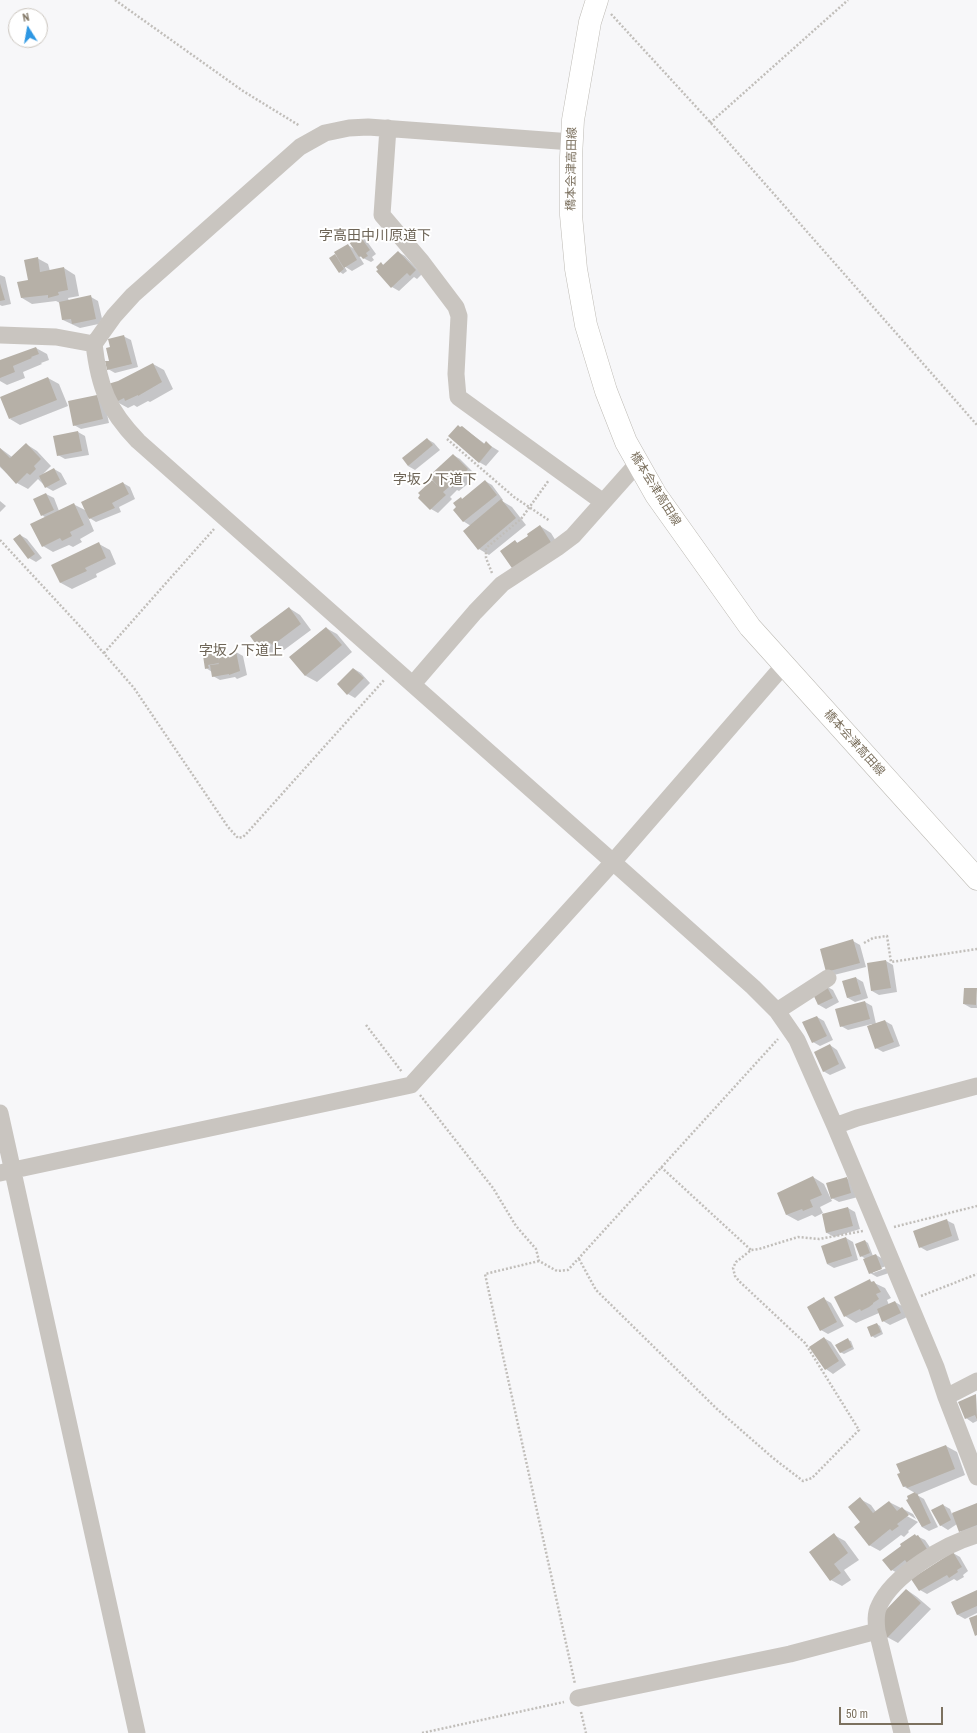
<!DOCTYPE html>
<html>
<head>
<meta charset="utf-8">
<style>
  body { margin:0 }
  #map { position:relative; width:977px; height:1733px; overflow:hidden; background:#f7f7f9; font-family:"Archivo Narrow",sans-serif }
  canvas { display:block }
  .north { position:absolute; left:8px; top:8px; width:40px; height:40px; box-sizing:border-box; background:#fff; border:1px solid #cbc6bf; border-radius:50%; rotate:349deg; font-size:11px; font-weight:700; line-height:16px; text-align:center; color:#7c715f }
  .north::after { content:''; display:block; margin:auto; width:14px; height:18px; background:#2d97e3; clip-path:polygon(50% 0,100% 100%,50% 72%,0 100%) }
  .scale { position:absolute; left:839px; top:1707px; width:104px; height:18px; box-sizing:border-box; border:2px solid #7c715f; border-top:0; padding-left:5px; font-size:12px; line-height:14px; white-space:nowrap; color:#7c715f; -webkit-text-stroke:3px #fff; paint-order:stroke }
</style>
</head>
<body>
<div id="map">
<canvas width="977" height="1733"></canvas>
<div class="north">N</div>
<div class="scale">50 m</div>
</div>
<script>
const ctx = document.querySelector('canvas').getContext('2d');
ctx.lineJoin = 'round';
function fillPath(path, color) { ctx.fillStyle = color; ctx.fill(path, 'evenodd'); }
function strokePath(path, color, width, dash) { ctx.strokeStyle = color; ctx.lineWidth = width; ctx.lineCap = dash ? 'butt' : 'round'; ctx.setLineDash(dash || []); ctx.stroke(path); }
function drawText(font, color, halo, rows, align = 'center') {
  ctx.font = font + ' "Archivo Narrow","Noto Sans JP",sans-serif'; ctx.lineWidth = 4; ctx.setLineDash([]); ctx.textBaseline = 'middle'; ctx.strokeStyle = halo; ctx.fillStyle = color; for (const [text, x, y, turn = 0] of rows) {
    ctx.save(); ctx.translate(x, y); ctx.rotate((+turn || 0) * Math.PI / 180); ctx.textAlign = isNaN(turn) ? turn : align; if (halo) ctx.strokeText(text, 0, 0); ctx.fillText(text, 0, 0); ctx.restore();
  }
}
fillPath(new Path2D(`
  M359,236L366,240L376,254L372,257L374,260L371,262L359,256L364,264L352,271L344,266L347,271L343,274L340,272L335,256L340,258L348,245L354,249Z
  M398,252L405,256L422,274L417,279L414,277L399,291L392,287L380,270L381,264L384,265Z
  M37,258L48,264L50,271L64,268L75,275L79,296L68,298L69,301L91,297L98,301L103,323L80,328L63,320L60,303L56,301L32,304L22,298Z
  M0,275L5,277L11,304L2,306L0,305Z
  M123,336L131,340L138,367L115,373L108,369L111,348Z
  M36,348L47,354L49,360L41,363L42,364L23,372L25,378L7,385L0,381V361Z
  M153,364L164,370L173,389L150,402L148,401L137,407L134,405L128,408L117,402L118,382Z
  M48,378L59,384L68,406L20,425L10,419Z
  M97,396L104,400L109,423L81,429L74,425Z
  M462,427L485,444L486,443L499,451L486,466L479,462Z
  M78,432L85,436L89,455L65,459L58,455Z
  M427,439L434,443L440,450L415,470L408,466Z
  M26,444L37,451L51,466L43,474L54,469L61,473L67,484L53,491L46,487L38,479L28,489L17,483L0,467V448L12,457Z
  M453,455L460,459L475,474L469,480L470,482L459,491L457,490L450,497L452,499L438,513L431,509L420,493L434,480Z
  M485,481L492,485L503,500L502,501L512,507L526,525L489,555L479,549L471,526L463,521V500Z
  M123,483L130,487L135,499L119,507L121,512L96,522L88,517L94,531L80,539L82,542L73,547L69,545L53,552L43,546L46,518L42,515L46,494L54,498L59,511L73,504L87,511Z
  M0,501L6,506L0,512Z
  M540,526L551,533L562,551L525,576L515,541L519,544Z
  M20,535L27,539L42,558L36,562L29,558L14,540Z
  M99,544L110,550L116,564L96,574L97,577L72,589L61,583L53,566Z
  M289,608L300,615L311,630L284,650L281,648L272,656L261,649Z
  M326,628L337,634L352,652L317,682L306,676L291,657Z
  M215,648L223,652V655L236,652L243,656L247,675L237,679L235,677L220,680L213,676L212,672L206,668Z
  M354,669L361,673L370,683L355,698L348,694L338,684Z
  M853,941L860,945L866,967L834,975L827,971Z
  M886,961L893,965L897,992L879,995L872,991Z
  M856,978L863,982L868,998L855,1002L848,998L843,982Z
  M826,986L833,990L839,1002L826,1009L819,1005L813,993Z
  M976,989L977,1008H971L964,1004Z
  M865,1002L872,1006L876,1024L885,1021L892,1025L900,1046L883,1052L876,1048L872,1024L848,1030L841,1026Z
  M817,1017L824,1021L833,1040L820,1046L813,1042Z
  M830,1045L837,1050L846,1068L830,1075L823,1071Z
  M813,1177L824,1184L830,1197L846,1178L853,1182L858,1197L839,1202L830,1197L832,1201L820,1207L823,1213L815,1217L812,1215L798,1221L787,1215L778,1194Z
  M848,1208L855,1212L860,1229L834,1237L827,1233L823,1213L824,1214Z
  M946,1220L954,1224L959,1240L927,1251L920,1247Z
  M846,1238L853,1242L858,1260L834,1268L827,1264Z
  M865,1241L868,1243L873,1256L876,1255L883,1259L886,1266L873,1271V1273L887,1268L889,1273L877,1277L870,1273L866,1259L861,1256Z
  M870,1281L885,1288L891,1298L887,1300L889,1305L895,1302L902,1306L907,1317L890,1325L883,1321L879,1313L856,1323L845,1316Z
  M824,1299L831,1303L844,1326L828,1334L821,1330Z
  M877,1324L880,1326L883,1334L875,1338L872,1336Z
  M824,1338L831,1342L846,1365L833,1374L826,1369Z
  M848,1340L851,1341L854,1349L844,1354L840,1352Z
  M976,1395L977,1421L973,1423L966,1418Z
  M946,1446L957,1452L965,1475L917,1495L924,1499L938,1527L929,1531L922,1527L918,1520L915,1493L903,1486Z
  M860,1499L871,1505L876,1512L889,1502L913,1514L916,1519L906,1513L905,1515L918,1522L908,1531L909,1532L904,1537L901,1535L880,1551L869,1545L862,1522Z
  M977,1504V1531L967,1535L960,1531L957,1524L948,1530L940,1525L943,1505L950,1509L952,1514Z
  M834,1535L845,1541L859,1560L844,1570L851,1580L842,1586L831,1580Z
  M915,1535L925,1540L934,1553L899,1574L892,1570L902,1547Z
  M953,1553L960,1557L968,1571L963,1575L964,1577L957,1581L954,1579L927,1594L920,1590Z
  M907,1590L917,1597L931,1609L898,1643L887,1637Z
  M977,1591V1614V1613L965,1619L958,1615L952,1603Z`), '#0003');
fillPath(new Path2D(`
  M359,235L370,250L366,253L368,256L363,259L361,256L359,257L349,242Z
  M348,244L357,260L344,268L334,252Z
  M398,251L416,270L410,276L407,273L391,288L376,271L378,270L376,267L381,262L383,265Z
  M335,254L344,269L339,273L329,258Z
  M38,257L40,272L64,267L68,290L58,292L59,295L48,298V295L21,298L17,282L28,280L24,260Z
  M0,283L5,300L0,301Z
  M91,295L96,319L72,324L71,319L62,320L59,302Z
  M124,335L132,364L107,370L105,361H109L106,348L110,347L108,339Z
  M36,347L39,354L31,357L32,358L13,366L15,372L0,378V360Z
  M153,363L162,382L138,396V395L125,401L124,398L116,402L108,384L118,381Z
  M48,377L57,400L9,419L0,397Z
  M97,395L103,419L73,426L68,401Z
  M458,425L460,427L462,426L484,444L486,441L492,447L479,463L448,436Z
  M78,431L82,451L57,456L53,436Z
  M427,438L433,445L408,466L402,458Z
  M26,443L41,459L34,466L36,469L30,475L27,473L16,484L0,466V448L10,458Z
  M453,454L468,469L462,476L463,477L452,488L450,486L443,492L446,495L430,510L418,498L420,495L418,493L432,480L439,487L429,476Z
  M54,468L60,480L45,488L39,476Z
  M485,480L497,495L463,522L453,510L456,507L453,503L461,497L462,499Z
  M123,482L129,494L112,503L115,508L89,519L81,502Z
  M46,493L54,510L41,516L33,499Z
  M501,499L516,518L478,550L463,531Z
  M74,503L84,525L70,532L72,536L62,541L60,538L42,547L30,524Z
  M540,525L552,544L514,571L500,551L515,540L517,543L528,536L527,534Z
  M20,534L35,554L28,559L13,539Z
  M99,542L106,558L85,568L87,571L60,583L51,565Z
  M289,607L301,624L273,645L270,643L260,650L250,636Z
  M326,627L342,645L305,676L289,657Z
  M216,646L219,663L208,665L209,668L205,669L202,649Z
  M236,651L240,671L229,675V674L212,677L210,665L219,664L218,655Z
  M353,668L364,678L347,695L337,684Z
  M853,939L860,963L826,972L820,949Z
  M886,960L891,988L871,991L867,963Z
  M856,977L861,994L847,998L842,981Z
  M826,985L833,998L818,1005L812,992Z
  M964,988H977L976,1005L963,1004Z
  M865,1001L870,1019L840,1027L835,1009Z
  M817,1016L827,1036L812,1043L802,1022Z
  M885,1020L894,1042L875,1049L867,1026Z
  M830,1044L839,1064L823,1072L814,1052Z
  M813,1176L822,1195L810,1200L813,1207L803,1211L802,1209L786,1215L777,1193Z
  M847,1177L851,1193L831,1199L826,1183Z
  M848,1207L853,1226L826,1233L822,1214Z
  M947,1219L952,1236L919,1248L913,1231Z
  M846,1237L852,1256L827,1264L821,1246Z
  M865,1240L870,1253L860,1257L855,1244Z
  M876,1254L882,1269L869,1274L863,1259Z
  M870,1279L871,1282L874,1281L881,1292L876,1294L879,1299L873,1303V1304L869,1307L861,1311L860,1309L844,1317L834,1297Z
  M824,1297L837,1322L820,1331L807,1307Z
  M895,1301L901,1313L882,1322L877,1309Z
  M877,1323L881,1332L871,1337L867,1327Z
  M824,1337L839,1361L825,1370L809,1347Z
  M848,1338L852,1347L840,1353L835,1345Z
  M976,1394L977,1420L975,1415L965,1419L958,1402Z
  M946,1445L955,1469L907,1488L906,1486L903,1487L897,1474L900,1473L896,1464Z
  M915,1492L916,1494L917,1493L931,1523L922,1527L906,1500L908,1499L907,1496Z
  M860,1497L873,1513L889,1501L897,1511L902,1507L909,1515L897,1524L899,1526L892,1531L890,1529L869,1546L854,1527L860,1522L848,1507Z
  M977,1503V1525L959,1532L952,1513Z
  M943,1504L951,1520L940,1526L931,1510Z
  M834,1533L848,1553L834,1564L841,1573L830,1581L809,1552Z
  M915,1534L916,1536L918,1535L927,1549L907,1563L905,1560L891,1571L882,1560L901,1546L900,1544Z
  M953,1552L962,1567L957,1570L958,1572L949,1578L947,1575L919,1591L911,1579Z
  M906,1589L921,1603L887,1638L879,1617Z
  M977,1590V1606L957,1615L951,1602Z
  M977,1615V1635L975,1636L969,1618Z`), '#b6b0a7');
const major = new Path2D(`
  M597,0L590,22L573,120L571,157V215L576,269L586,325L606,391L626,442L656,495L750,627L977,879`);
strokePath(major, '#bdbab4', 23);
strokePath(new Path2D(`
  M115,0L243,91L300,126
  M611,14L722,135L977,425
  M710,123L848,0
  M447,439L514,497L550,521
  M0,540L88,635L134,688L228,827L238,838L243,837L247,833L385,679
  M492,573L486,558V548L521,519L549,480
  M104,653L214,529
  M864,943L873,938L887,936L891,962L977,949
  M366,1025L402,1072
  M420,1095L493,1188L516,1226L536,1249L539,1261L557,1271L568,1270L778,1039
  M661,1167L751,1250
  M894,1227L977,1206
  M579,1259L596,1290L717,1409L773,1458L803,1481L812,1478L859,1430L805,1343L739,1281L735,1276L733,1268L736,1262L751,1250L759,1249L798,1237L819,1239L863,1231
  M539,1261L485,1274L575,1684
  M921,1296L977,1274
  M581,1712L586,1733
  M422,1733L564,1702`), '#c1beba', 2.5, [2, 2]);
strokePath(new Path2D(`
  M388,128L382,215L422,262L456,307L459,316L456,374L458,397L603,502
  M572,142L368,127L349,128L325,133L300,147L133,295L114,316L94,344C99,387 108,410 138,441L613,862L753,987L777,1011L797,1040L835,1126L936,1367L946,1397L977,1477
  M0,335L56,337L94,344
  M413,684L475,612L502,584L557,548L573,536L637,464
  M777,1011L828,978
  M0,1113L137,1733
  M835,1126L857,1118L977,1086
  M0,1173L411,1085L613,862L784,665
  M946,1397L977,1381
  M877,1631C876,1623 875,1614 879,1606C893,1575 945,1544 977,1535
  M578,1698L790,1654L877,1631L902,1733`), '#c9c5c0', 17);
strokePath(major, '#fff', 22);
drawText('12px', '#7c715f', '#fff', [
  ["橋本会津高田線",572,169,-89],
  ["橋本会津高田線",655,489,58],
  ["橋本会津高田線",854,743,48]
]);
drawText('14px', '#6d6456', '#fff', [
  ["字高田中川原道下",375,236],
  ["字坂ノ下道下",435,480],
  ["字坂ノ下道上",241,651]
]);
</script>
</body>
</html>
